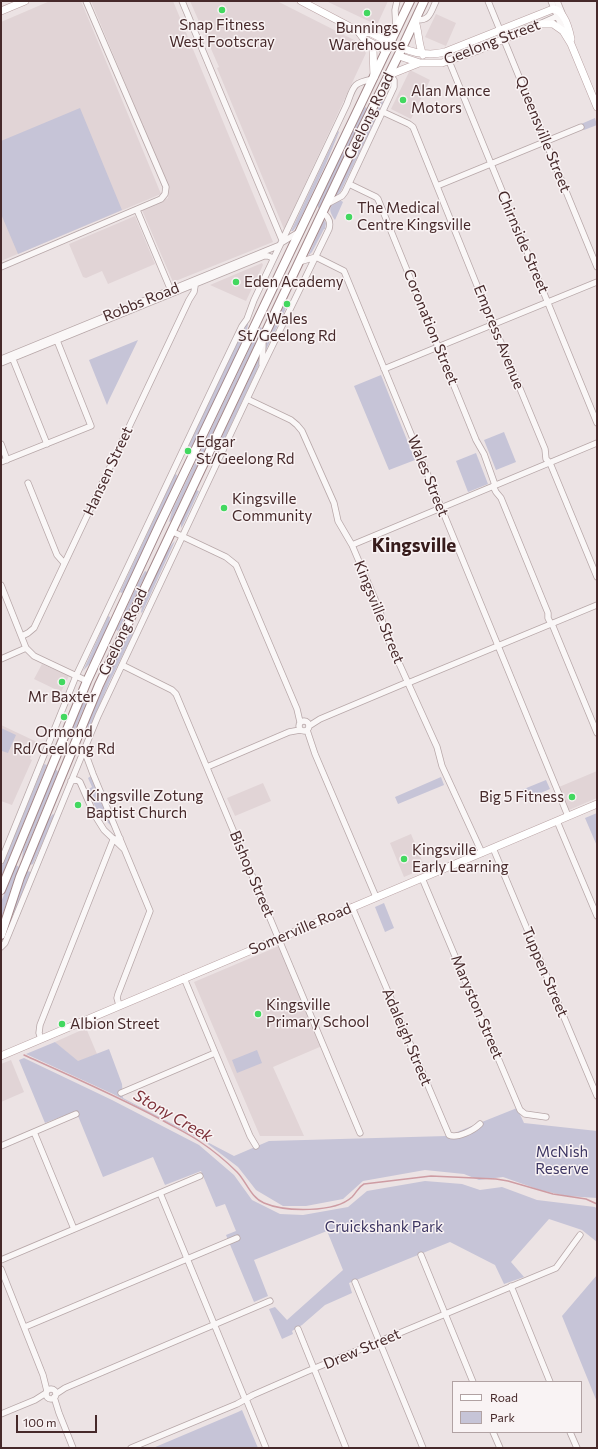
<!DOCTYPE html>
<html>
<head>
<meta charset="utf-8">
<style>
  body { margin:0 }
  #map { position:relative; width:598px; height:1449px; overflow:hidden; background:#ece3e4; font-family:Commissioner,sans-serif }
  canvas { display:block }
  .frame { position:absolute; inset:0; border:2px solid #46292a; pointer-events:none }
  .legend { position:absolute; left:452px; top:1381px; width:130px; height:52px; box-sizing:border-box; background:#f9f3f4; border:1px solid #b1a2a3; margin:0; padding:5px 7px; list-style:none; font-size:12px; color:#46292a }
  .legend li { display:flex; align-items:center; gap:8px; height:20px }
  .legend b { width:20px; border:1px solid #b1a2a3 }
  .scale { position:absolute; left:16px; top:1415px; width:81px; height:18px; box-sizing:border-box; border:2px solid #46292a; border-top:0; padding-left:5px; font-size:12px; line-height:14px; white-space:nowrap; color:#46292a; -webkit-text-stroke:3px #f9f3f4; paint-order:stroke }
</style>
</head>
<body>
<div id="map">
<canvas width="598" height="1449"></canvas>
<div class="frame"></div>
<ul class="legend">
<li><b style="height:5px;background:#fff"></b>Road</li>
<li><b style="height:11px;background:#c6c4d7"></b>Park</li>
</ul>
<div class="scale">100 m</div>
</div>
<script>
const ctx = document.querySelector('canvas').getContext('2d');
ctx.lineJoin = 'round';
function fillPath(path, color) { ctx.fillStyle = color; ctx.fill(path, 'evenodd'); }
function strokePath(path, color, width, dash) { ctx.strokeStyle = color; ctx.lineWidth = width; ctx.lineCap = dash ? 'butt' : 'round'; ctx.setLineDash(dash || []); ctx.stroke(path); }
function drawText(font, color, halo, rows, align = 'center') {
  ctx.font = font + ' Commissioner,sans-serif'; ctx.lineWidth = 3; ctx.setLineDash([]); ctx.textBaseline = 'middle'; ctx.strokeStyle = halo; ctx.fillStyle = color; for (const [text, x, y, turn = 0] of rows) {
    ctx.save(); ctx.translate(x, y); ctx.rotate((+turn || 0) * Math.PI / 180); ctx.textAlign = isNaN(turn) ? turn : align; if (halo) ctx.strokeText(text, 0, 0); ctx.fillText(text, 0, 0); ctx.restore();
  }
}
fillPath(new Path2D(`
  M50,1H81L161,194L1,261V22Z
  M91,1H173L273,242L173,282L142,210L168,198L169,189Z
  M190,1H277L356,41L366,53L284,229L217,68L219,67Z
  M326,1H388L377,25Z
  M436,14L456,23L446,46L425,37Z
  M410,70L430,80L411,119L391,109Z
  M135,216L155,264L108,284L102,271L86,278L83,277L69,244Z
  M262,263L263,265L246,301L210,285Z
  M42,664L69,676L61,692L34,679Z
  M1,725L37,742L30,759L32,760L12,805L1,801Z
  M597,771V798L569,810L559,787Z
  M263,783L271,801L235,816L227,798Z
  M411,834L425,868L404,877L390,843Z
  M279,946L322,1046L273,1067L304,1136H260L194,982Z
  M86,1028L97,1054L78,1062L55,1042Z
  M11,1060L24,1092L1,1102V1064Z`), '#e1d4d6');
fillPath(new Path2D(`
  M383,99L385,100L341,191L336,197L335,196L364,135Z
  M365,107L367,108L320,207L318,208V204L352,131Z
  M80,108L122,210L18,254L1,214V141Z
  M595,118L597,125L584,130L581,124Z
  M338,131L339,132L325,166L298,224L293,231H291Z
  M340,200L343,202L335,220C328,210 328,205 340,200Z
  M324,220L326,223L325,229H324L312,252L308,256Z
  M284,304L287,306L265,352L264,351L267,340Z
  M246,324H248V325L244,339L191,450L187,448Z
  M261,327L262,329L171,521L169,522L172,511L258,330Z
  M138,340L109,400L107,405L89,360Z
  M259,358V363L257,370L213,463L210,462Z
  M381,375L415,460L389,470L354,386Z
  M504,432L516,462L496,470L484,440Z
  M476,453L488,484L468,492L456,461Z
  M175,474L177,475L176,481L124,592L122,593L120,592Z
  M196,490L199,491L183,525L181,528V521Z
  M175,541L142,613L141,612C142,608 142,604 144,600C148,587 166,549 175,541Z
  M145,571L147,572L118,631L116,630L139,581Z
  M108,616L110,617L109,623L91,662L83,671Z
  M130,630L134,632L109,683L87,735L88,721Z
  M88,690L86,703L71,739L69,738L68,737Z
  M1,728L16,735L8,753L2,751L1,754Z
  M44,764L47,765L1,878V868Z
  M55,768L58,772L22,859L23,850Z
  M91,776L113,828L98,812L87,790L92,787L88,778Z
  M441,777L444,785L398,804L395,797Z
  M546,780L550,789L524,800L522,799L519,791Z
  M597,813V846L585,818Z
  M53,814L55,815L33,864L30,865L47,821Z
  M16,865L19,867L1,919V902Z
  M27,871L31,872L14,913L13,914L12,913Z
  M384,903L394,928L385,932L375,907Z
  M55,1042L78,1061L109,1049L122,1084L123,1098L234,1156L269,1141L447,1136L517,1108L524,1123L597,1131V1198L566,1196L540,1190L503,1177L479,1180L464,1174L425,1170L363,1181L343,1199L306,1206H283L256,1190L238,1167L204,1141L113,1094L26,1054Z
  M257,1050L262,1063L237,1073L232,1060Z
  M24,1058L112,1100L199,1145L234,1175L252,1200L280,1214L303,1215L348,1207L367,1191L425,1181L462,1184L480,1190L502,1187L537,1200L595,1207L597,1209V1242L582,1230L549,1219L511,1262L524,1277L504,1284L495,1265L450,1242L349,1283L352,1293L325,1305L302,1325L292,1331L293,1334L282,1339L269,1309L275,1307L287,1320L343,1270L327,1231L254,1260L268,1296L254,1302L226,1235L236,1231L225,1204L216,1207L201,1171L165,1185L153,1157L103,1177L76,1111L45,1123L19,1060Z
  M597,1275V1402L562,1316Z
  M242,1410L258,1448H153L238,1412Z`), '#c6c4d7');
strokePath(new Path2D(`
  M24,1055C71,1076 117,1096 162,1120C174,1127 187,1133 199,1141C211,1149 226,1161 237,1172C246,1181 251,1198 264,1203C285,1212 335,1213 352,1197C357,1192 358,1187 364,1184L431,1176L496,1179L508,1181L553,1194L586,1199L597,1204`), '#ce9ca3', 1.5);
const minor = new Path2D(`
  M182,1L282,240
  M488,1L597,267
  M551,1L564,32
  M557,1L562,13
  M415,20C430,21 430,14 436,1
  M542,23L560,15
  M396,29L395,10L397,1
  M449,61L597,423
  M383,112L409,124L413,127L493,325V331L499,338L545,449L546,459L550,463L597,577
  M349,184L376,197L378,199L476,440L484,454L495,485
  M437,186L581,127
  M327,204L342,196L345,192L394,87V80L389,76
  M137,210L172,293
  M281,243L299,232
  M299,262L316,257L344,271L568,816
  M1,267L161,199L165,194L166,187L86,1
  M12,357L47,444
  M1,359L280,245
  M1,363L264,256H268L273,258
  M262,364L263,343
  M384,369L597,282
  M247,399L291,420L297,425L302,431L334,503L338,521L352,545L380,611L384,630L437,747L442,766L482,853
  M1,444L7,460
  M1,462L91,426L56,338
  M28,483L57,555L64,563
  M493,486L496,492L501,498L548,613V618L551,624
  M171,531L226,557L236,565L297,709L300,722
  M352,545L597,443
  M1,585L26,648
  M552,624L597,733
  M22,636L28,633L34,628L189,300L194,292L196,280
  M1,659L26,648L34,656L87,681
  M122,665L172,690L176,694L360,1133
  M408,683L597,605
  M299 726a5 5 0 1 1 10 0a5 5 0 1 1-10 0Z
  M309,726L320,719L408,682
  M307,730L315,754L376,897
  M85,748L86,755L93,774L150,911L118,994L117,998L119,1005
  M207,767L289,732L300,730
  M71,781L77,780L80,782L94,814L104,830L124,849
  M557,821L597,916
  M493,848L597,1096
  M1,861L76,676L219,374L242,326L247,319L254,300L347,104C354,85 353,83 373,79
  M422,878L520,1110L525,1114L546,1117
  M352,907L449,1135C457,1139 474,1130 480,1124
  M1,947L5,943L98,716L262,367L329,229C331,222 328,216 322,212
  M184,978L250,1136L256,1146
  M41,1039L39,1033L40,1025L113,840L120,838
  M121,1093L215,1053
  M34,1132L74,1229
  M1,1146L76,1114
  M160,1193L245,1399
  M421,1255L473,1382
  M1,1260L200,1176
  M1,1269L43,1375L47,1391
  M355,1282L423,1448
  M511,1286L550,1382
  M25,1327L237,1238
  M298,1329L346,1448
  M46 1394a5 5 0 1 1 10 0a5 5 0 1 1-10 0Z
  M56,1394L65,1388L270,1301
  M54,1397L59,1413L73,1448
  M246,1399L266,1448
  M1,1414L35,1400L46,1393
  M493,1432L500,1448
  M570,1432L577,1448
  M131,1448L237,1404L253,1395L308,1371L556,1268L580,1235`);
const major = new Path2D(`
  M301,1L358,31L371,33L391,43
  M1,11L25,1
  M415,21C419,32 418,44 423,55
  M358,31L364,39L387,51
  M371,43L373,50L374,77
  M402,48C417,54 430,56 445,52L553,9C564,10 569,29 571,39
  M399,56L420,63H442L476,51L539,24H553L563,31L571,44L597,107
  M389,75L419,63
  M1,1056L597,804`);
const highway = new Path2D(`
  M1,890L87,681L159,526L410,1
  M1,935L20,877L99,685L360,133L402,48L424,1`);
strokePath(minor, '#b7a7a8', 7);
strokePath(major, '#b9a2a3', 8);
strokePath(highway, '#a4898b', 10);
strokePath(minor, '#faf7f7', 5.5);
strokePath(major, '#fff', 7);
strokePath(highway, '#fff', 8);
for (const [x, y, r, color] of [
  [222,10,4,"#42d85f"],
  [367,13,4,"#42d85f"],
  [403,100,4,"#42d85f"],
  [349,217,4,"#42d85f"],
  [236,282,4,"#42d85f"],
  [287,304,4,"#42d85f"],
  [188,451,4,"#42d85f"],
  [224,508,4,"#42d85f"],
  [62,682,4,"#42d85f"],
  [64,717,4,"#42d85f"],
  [572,797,4,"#42d85f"],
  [78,805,4,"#42d85f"],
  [404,859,4,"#42d85f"],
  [258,1014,4,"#42d85f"],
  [62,1024,4,"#42d85f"]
]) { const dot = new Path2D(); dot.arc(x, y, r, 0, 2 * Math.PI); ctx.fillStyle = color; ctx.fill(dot); strokePath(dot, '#f9f3f4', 1.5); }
drawText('15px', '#46292a', '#f9f3f4', [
  ["Snap Fitness",222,25,"center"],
  ["West Footscray",222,42,"center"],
  ["Bunnings",367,28,"center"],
  ["Warehouse",367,45,"center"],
  ["Alan Mance",411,91],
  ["Motors",411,108],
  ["The Medical",357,208],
  ["Centre Kingsville",357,225],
  ["Eden Academy",244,282],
  ["Wales",287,319,"center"],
  ["St/Geelong Rd",287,336,"center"],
  ["Edgar",196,442],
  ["St/Geelong Rd",196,459],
  ["Kingsville",232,499],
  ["Community",232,516],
  ["Mr Baxter",62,697,"center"],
  ["Ormond",64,732,"center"],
  ["Rd/Geelong Rd",64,749,"center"],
  ["Kingsville Zotung",86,796],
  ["Baptist Church",86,813],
  ["Big 5 Fitness",564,797,"right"],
  ["Kingsville",412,850],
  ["Early Learning",412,867],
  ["Kingsville",266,1005],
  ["Primary School",266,1022],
  ["Albion Street",70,1024]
], 'left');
drawText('15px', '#46292a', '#f9f3f4', [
  ["Geelong Street",492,42,-21],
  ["Geelong Road",369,116,-64],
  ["Queensville Street",543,134,68],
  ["Chirnside Street",523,242,67],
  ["Robbs Road",141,302,-22],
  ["Coronation Street",431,327,68],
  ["Empress Avenue",499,337,68],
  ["Hansen Street",108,471,-65],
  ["Wales Street",428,476,68],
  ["Kingsville Street",379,612,68],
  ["Geelong Road",123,632,-65],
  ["Bishop Street",252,874,67],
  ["Somerville Road",300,929,-23],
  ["Tuppen Street",545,972,67],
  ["Maryston Street",477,1007,67],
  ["Adaleigh Street",407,1037,67],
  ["Drew Street",362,1349,-23]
]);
drawText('15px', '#3d3663', '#f9f3f4', [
  ["McNish",562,1152],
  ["Reserve",562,1169],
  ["Cruickshank Park",384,1227]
]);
drawText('italic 16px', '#7d3038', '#f9f3f4', [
  ["Stony Creek",173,1116,30]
]);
drawText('bold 19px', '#371c1c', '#f9f3f4', [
  ["Kingsville",414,546]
]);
</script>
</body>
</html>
